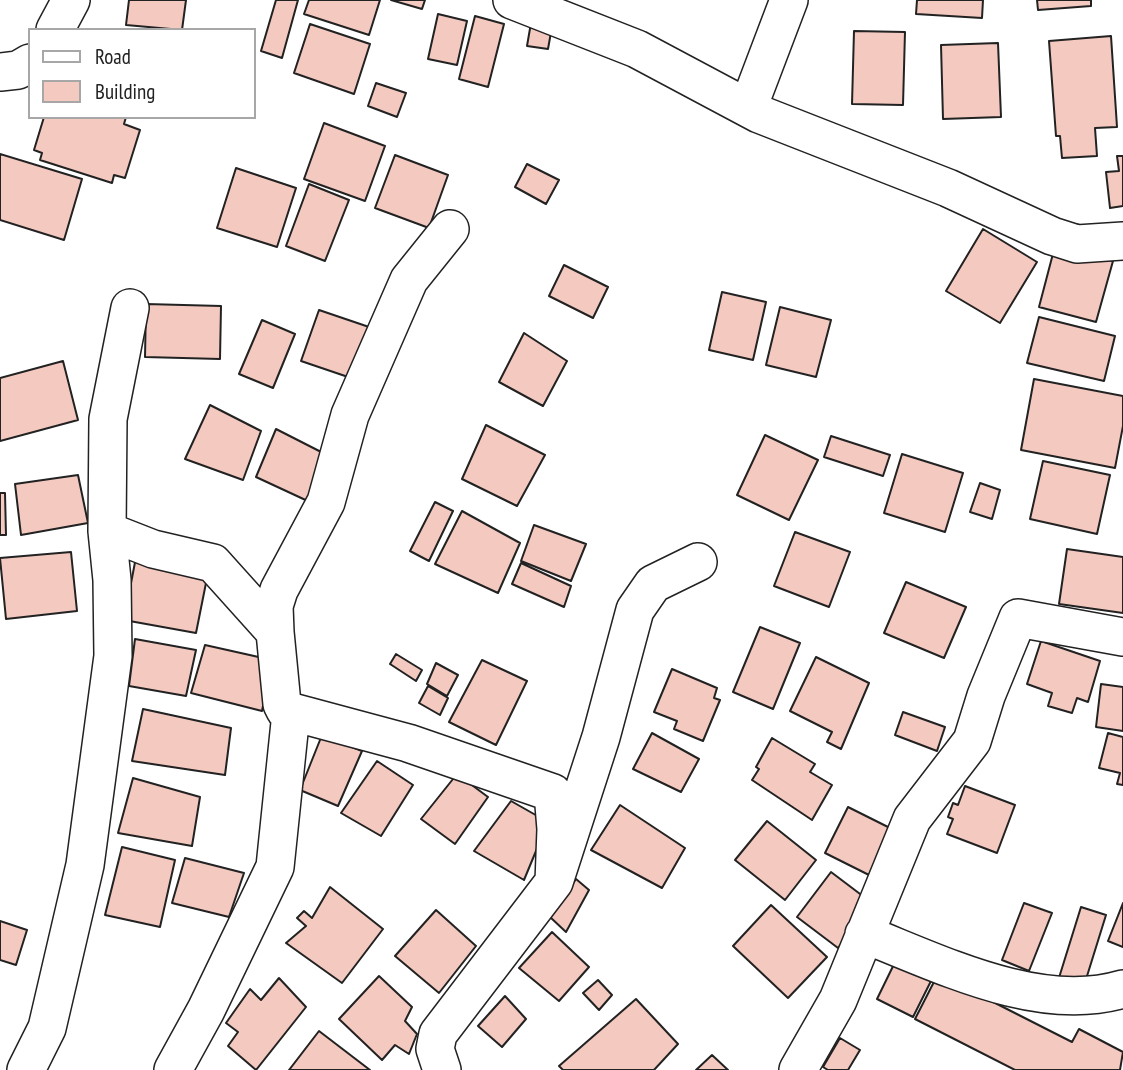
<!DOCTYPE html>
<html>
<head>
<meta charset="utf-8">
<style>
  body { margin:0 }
  #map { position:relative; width:1123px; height:1070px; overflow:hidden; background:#fff; font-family:"PT Sans Narrow",sans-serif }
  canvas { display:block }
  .legend { position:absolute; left:28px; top:28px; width:228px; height:91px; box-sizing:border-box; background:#fff; border:2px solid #a7a7a7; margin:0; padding:9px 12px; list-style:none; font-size:21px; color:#222 }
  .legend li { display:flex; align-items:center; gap:14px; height:35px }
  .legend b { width:35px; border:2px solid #a7a7a7 }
</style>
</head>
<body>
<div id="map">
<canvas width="1123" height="1070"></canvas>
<ul class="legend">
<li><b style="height:9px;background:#fff"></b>Road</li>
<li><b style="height:19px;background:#f3c9c0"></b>Building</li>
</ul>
</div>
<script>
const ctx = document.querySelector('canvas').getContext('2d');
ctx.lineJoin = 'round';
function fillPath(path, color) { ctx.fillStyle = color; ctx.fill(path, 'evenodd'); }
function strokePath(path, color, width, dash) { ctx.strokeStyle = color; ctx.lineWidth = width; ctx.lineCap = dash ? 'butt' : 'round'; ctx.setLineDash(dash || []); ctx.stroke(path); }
const building = new Path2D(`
  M129,0H186L182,30L126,25Z
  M276,0H298L282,58L261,51Z
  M309,0H380L369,35L304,14Z
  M391,0H425L422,9Z
  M917,0H983L982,18L916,14Z
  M1037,0H1091V6L1038,10Z
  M438,14L467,21L457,65L428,59Z
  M475,16L504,24L488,87L459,79Z
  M532,17L553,21L548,49L527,46Z
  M310,24L370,44L354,94L294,73Z
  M854,31L905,32L903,105L852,104Z
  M1111,36L1117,127L1095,128L1097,156L1062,158L1060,136H1056L1049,41Z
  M998,43L1001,117L943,119L941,45Z
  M376,83L406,93L397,117L368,106Z
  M44,117H126L124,124L140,130L125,178L114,175L112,183L40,160L42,153L34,150Z
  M324,123L385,146L365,201L304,179Z
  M0,154L82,179L64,240L0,220Z
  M395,155L448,175L429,228L375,208Z
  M1117,156H1123V206L1110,208L1106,172L1119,171Z
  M527,164L559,180L546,204L515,187Z
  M236,168L296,188L277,247L217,228Z
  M309,184L349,200L325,261L286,246Z
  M983,229L1037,262L1000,323L946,291Z
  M1055,246L1113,261L1096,322L1039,307Z
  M564,265L608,287L593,318L549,296Z
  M722,292L766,302L753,360L709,350Z
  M146,304L221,306L220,359L145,357Z
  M780,307L831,320L816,377L766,365Z
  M319,310L372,328L354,379L301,361Z
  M1039,317L1115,336L1104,381L1027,363Z
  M262,320L295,334L273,388L239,374Z
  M524,333L567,361L543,406L499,382Z
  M63,361L78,420L0,441V378Z
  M1034,379L1123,396V426L1115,468L1021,450Z
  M210,405L261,431L243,480L185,459Z
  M486,425L545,455L517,506L462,479Z
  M276,429L329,456L312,503L256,477Z
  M765,435L818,460L789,520L737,495Z
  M831,436L890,455L883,476L824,457Z
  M902,454L963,473L945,532L884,513Z
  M1043,461L1110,475L1097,534L1030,519Z
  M78,475L88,523L21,535L15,484Z
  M980,483L1000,490L992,519L970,512Z
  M0,493H5L6,535H0Z
  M435,502L453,511L429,561L410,551Z
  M462,511L520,543L498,593L435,564Z
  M534,525L586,544L571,581L521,561Z
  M795,532L850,552L829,607L774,586Z
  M1067,549L1123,557V613L1059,604Z
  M71,552L77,611L6,619L0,558Z
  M136,557L207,578L196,633L124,620Z
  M521,563L571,586L564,607L512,584Z
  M906,582L966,607L944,658L884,633Z
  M760,627L800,643L773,709L733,692Z
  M135,639L196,650L186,696L129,686Z
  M1041,641L1100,661L1088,702L1077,698L1072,713L1048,706L1052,693L1027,684Z
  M205,645L272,660L262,711L191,693Z
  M396,654L422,670L416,681L390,664Z
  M816,657L869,683L841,749L827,742L832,732L790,711Z
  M482,660L527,681L496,745L449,722Z
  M436,663L458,675L447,696L427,684Z
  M672,669L717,688L714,698L720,700L703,741L674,729L677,721L654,712Z
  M1101,684L1123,687V731L1096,727Z
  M428,686L448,698L440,715L419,703Z
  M143,709L231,728L225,775L132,761Z
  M903,712L945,727L937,751L895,735Z
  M652,733L699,759L681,792L633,769Z
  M1108,733L1123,737V785L1117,784L1120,773L1099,768Z
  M322,735L362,751L338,806L300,790Z
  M772,738L815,764L810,772L832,785L812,820L752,780L759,769L756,767Z
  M377,761L413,785L381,836L341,813Z
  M457,774L488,797L455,844L421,819Z
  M133,778L200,797L192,846L118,833Z
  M965,786L1015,805L997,853L947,834L953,819L948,817L953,803L958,805Z
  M511,801L548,822L524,880L474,851Z
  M620,805L685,848L662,888L591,850Z
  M848,807L892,829L869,875L825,853Z
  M767,821L816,860L785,900L735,860Z
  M122,847L175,860L160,927L105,915Z
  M185,858L244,873L229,917L172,903Z
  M831,872L872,903L838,948L797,917Z
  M576,879L589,890L566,932L550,917Z
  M330,887L383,929L342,983L286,943L306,926L297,918L304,911L312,918Z
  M1024,903L1052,913L1029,971L1002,960Z
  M1123,903V947L1108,941Z
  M771,905L827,957L788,998L733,946Z
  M1081,907L1106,915L1083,989L1058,981Z
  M436,910L476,946L439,993L395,956Z
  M0,921L27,930L16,965L0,960Z
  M552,932L589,967L559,1001L519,968Z
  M898,956L934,975L913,1017L877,999Z
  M938,974L1072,1042L1079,1029L1123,1052L1120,1070H1015L915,1019Z
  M379,976L412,1007L405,1021L417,1034L409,1054L395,1045L382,1060L339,1019Z
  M279,978L306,1007L256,1070L228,1046L238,1032L226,1023L250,989L261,1000Z
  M598,980L612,995L599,1010L583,993Z
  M505,996L526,1019L502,1047L478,1026Z
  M636,999L678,1044L654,1070H563L559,1066Z
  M319,1031L370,1070H289Z
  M840,1038L860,1050L848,1070H828L823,1067Z
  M712,1055L728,1070H696Z`);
fillPath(building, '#f3c9c0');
strokePath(building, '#222', 2);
const minor = new Path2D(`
  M512,0L637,49L759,114L948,188L1052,236L1077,244L1123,241
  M55,30L71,0
  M0,72L18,70L30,63
  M748,108L789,0
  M130,308L108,419L107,531L153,549L213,563L275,632L282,704L285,710L408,743L553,793L556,829L554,882
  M275,632L274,606L279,590L326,502L350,415L409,280L450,229
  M864,934C941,964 1039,1014 1123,989
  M26,1070L47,1028L85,865L113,656L112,580L107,531
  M173,1070L206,1010L275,867L291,713
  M442,1070L435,1049L438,1034L554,882L601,737L635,610L653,584L698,562
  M798,1070L838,1000L912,819L972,741L986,696L1018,618L1123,637`);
strokePath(minor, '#222', 40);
strokePath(minor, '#fff', 37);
</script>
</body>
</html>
